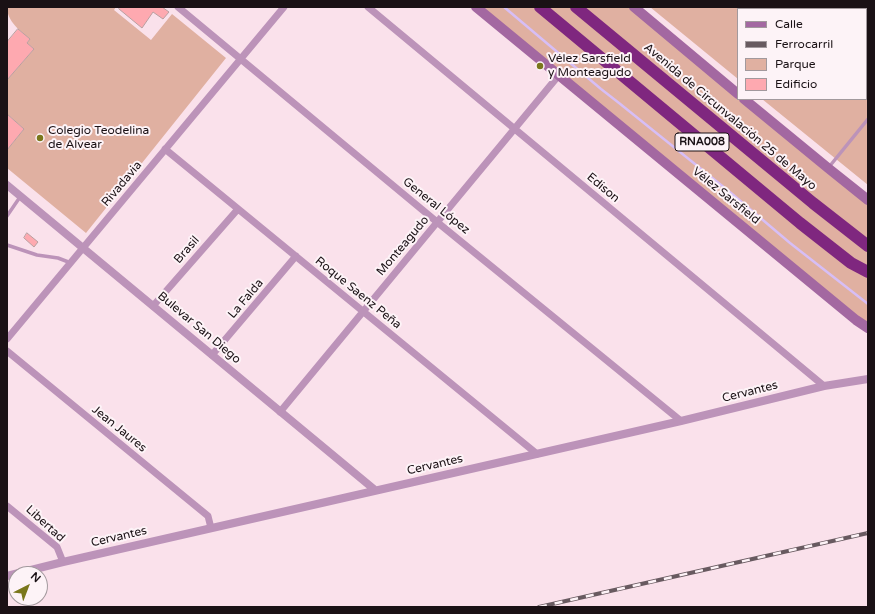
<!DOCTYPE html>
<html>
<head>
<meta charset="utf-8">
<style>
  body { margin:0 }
  #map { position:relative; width:875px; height:614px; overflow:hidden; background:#fae1eb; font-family:"Varela Round",sans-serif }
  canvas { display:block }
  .frame { position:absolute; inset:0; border:8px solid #1a1115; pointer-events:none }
  .legend { position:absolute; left:737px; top:8px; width:130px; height:92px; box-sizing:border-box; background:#fdf3f7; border:1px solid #a2999d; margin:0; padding:5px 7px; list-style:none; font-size:12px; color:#1a1115 }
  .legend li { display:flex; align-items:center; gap:8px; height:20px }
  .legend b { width:20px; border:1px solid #a2999d }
  .north { position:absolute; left:8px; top:566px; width:40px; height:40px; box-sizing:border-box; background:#fdf3f7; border:1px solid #a2999d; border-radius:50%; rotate:42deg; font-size:11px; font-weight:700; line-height:16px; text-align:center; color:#1a1115 }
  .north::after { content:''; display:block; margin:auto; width:14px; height:18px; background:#7a771c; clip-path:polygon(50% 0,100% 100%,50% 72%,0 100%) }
</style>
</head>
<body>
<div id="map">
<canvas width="875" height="614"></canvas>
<div class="frame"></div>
<ul class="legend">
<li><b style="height:5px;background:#a368a1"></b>Calle</li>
<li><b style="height:5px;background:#685a60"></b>Ferrocarril</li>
<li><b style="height:11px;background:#e0b0a1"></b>Parque</li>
<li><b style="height:11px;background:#fea9b0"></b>Edificio</li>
</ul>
<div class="north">N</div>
</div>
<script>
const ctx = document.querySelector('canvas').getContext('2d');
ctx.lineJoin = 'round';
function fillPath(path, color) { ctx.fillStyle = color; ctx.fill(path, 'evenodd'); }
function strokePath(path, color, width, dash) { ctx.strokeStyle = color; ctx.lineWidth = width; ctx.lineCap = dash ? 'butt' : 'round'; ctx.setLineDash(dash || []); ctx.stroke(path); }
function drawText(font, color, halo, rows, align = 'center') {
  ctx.font = font + ' "Varela Round",sans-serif'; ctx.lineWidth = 4; ctx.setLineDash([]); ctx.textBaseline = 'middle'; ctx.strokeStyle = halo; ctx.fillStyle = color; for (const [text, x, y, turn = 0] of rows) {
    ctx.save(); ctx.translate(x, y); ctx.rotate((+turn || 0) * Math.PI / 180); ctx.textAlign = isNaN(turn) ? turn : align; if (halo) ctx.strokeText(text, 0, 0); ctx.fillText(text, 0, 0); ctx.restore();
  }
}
fillPath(new Path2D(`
  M7,7H116L114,10L151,40L172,14L226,58L86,233L7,168V150L24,129L7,114V80L34,49L27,43L30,39C20,31 7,21 7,7Z
  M476,7H634L738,94V99H744L868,200V328Z
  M650,7H868V185L762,99H866V9H738V79Z`), '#e0b0a1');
strokePath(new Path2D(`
  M504,7L601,89L619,103L731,193L790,243L868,304`), '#d7bef6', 2.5);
const building = new Path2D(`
  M120,7H162L169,12L163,19L153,12L142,28L119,9Z
  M18,29L30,39L27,43L34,49L7,80V42Z
  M866,29L868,30V45L866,48Z
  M7,114L24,129L7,150Z
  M27,233L38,242L34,247L24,238Z`);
fillPath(building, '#fea9b0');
strokePath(building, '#b99fa0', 1);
strokePath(new Path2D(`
  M861,7L865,9
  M829,167L868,119
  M7,216L20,197
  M7,245L37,255L58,258L71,263`), '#bc93b9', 3.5);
strokePath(new Path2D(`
  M178,7L437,222L681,421
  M368,7L824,386
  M165,149L537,454
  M153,306L238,209
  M7,339L284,7
  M7,351L208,516L211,528
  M212,355L296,256
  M280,412L559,75
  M7,506L57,547L63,562`), '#bc93b9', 7);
strokePath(new Path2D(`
  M7,185L375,490
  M7,576L63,562L681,421L824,386L868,379`), '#bc93b9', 8);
strokePath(new Path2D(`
  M476,7L856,320L868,328
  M634,7L738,94
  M744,99L828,168L868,200`), '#a368a1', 10);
strokePath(new Path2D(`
  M540,7L800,223L851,263L868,272
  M576,7L813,203L868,246`), '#7f277f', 12);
const rail = new Path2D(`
  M539,607L868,533`);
strokePath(rail, '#685a60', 4);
strokePath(rail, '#fdf3f7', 2.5, [8]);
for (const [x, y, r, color] of [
  [540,66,4,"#7a771c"],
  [40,138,4,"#7a771c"]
]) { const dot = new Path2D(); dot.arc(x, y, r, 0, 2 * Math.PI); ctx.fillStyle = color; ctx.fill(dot); strokePath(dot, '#fdf3f7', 1.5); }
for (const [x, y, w] of [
  [702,142,54]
]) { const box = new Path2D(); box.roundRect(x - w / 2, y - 9, w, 18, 3); ctx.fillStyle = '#fdf3f7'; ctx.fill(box); strokePath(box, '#1a1115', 1); }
drawText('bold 11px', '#1a1115', null, [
  ["RNA008",702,142]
]);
drawText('12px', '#1a1115', '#fdf3f7', [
  ["Vélez Sarsfield",548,59],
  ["y Monteagudo",548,73],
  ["Colegio Teodelina",48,131],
  ["de Alvear",48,145]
], 'left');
drawText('12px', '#1a1115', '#fdf3f7', [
  ["Avenida de Circunvalación 25 de Mayo",730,117,40],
  ["Rivadavia",122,184,-50],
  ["Edison",603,188,40],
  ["Vélez Sarsfield",726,196,39],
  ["General López",436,206,39],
  ["Monteagudo",403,246,-50],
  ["Brasil",187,250,-49],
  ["Roque Saenz Peña",358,293,39],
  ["La Falda",246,299,-50],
  ["Bulevar San Diego",199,328,40],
  ["Cervantes",750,392,-14],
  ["Jean Jaures",119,429,39],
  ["Cervantes",435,465,-13],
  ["Libertad",45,524,42],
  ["Cervantes",119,537,-13]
]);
</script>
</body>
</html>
